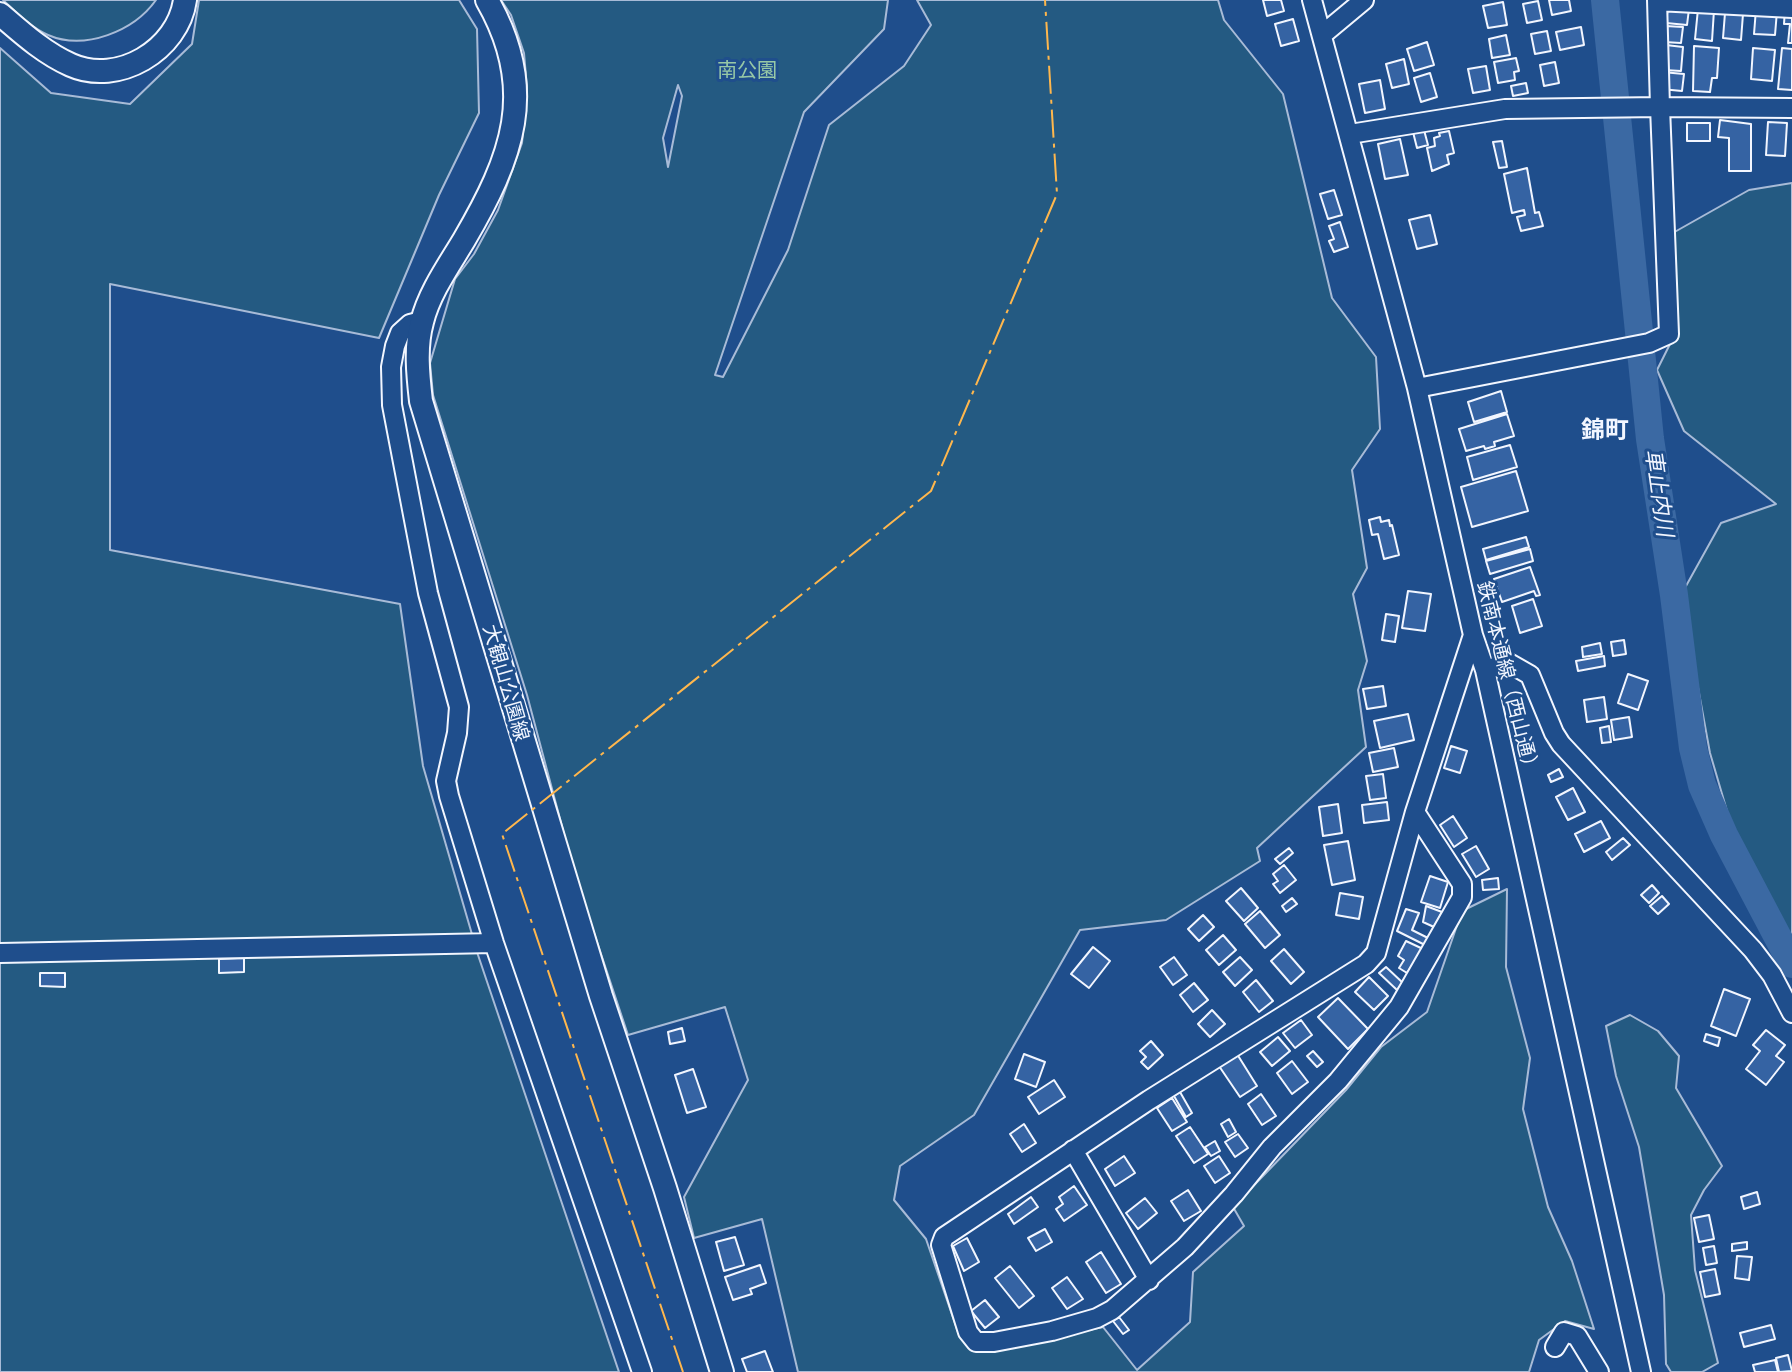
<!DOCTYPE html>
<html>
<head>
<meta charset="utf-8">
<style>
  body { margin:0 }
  canvas { display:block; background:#1f4e8c }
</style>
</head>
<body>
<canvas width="1792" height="1372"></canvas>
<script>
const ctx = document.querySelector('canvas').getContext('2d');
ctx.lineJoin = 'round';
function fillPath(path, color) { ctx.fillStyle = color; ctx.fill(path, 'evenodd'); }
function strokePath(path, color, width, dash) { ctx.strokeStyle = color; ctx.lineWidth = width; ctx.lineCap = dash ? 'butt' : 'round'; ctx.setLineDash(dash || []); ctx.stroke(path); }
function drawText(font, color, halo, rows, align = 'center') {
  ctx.font = font + ' "Fira Sans Condensed","Noto Sans JP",sans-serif'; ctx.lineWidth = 6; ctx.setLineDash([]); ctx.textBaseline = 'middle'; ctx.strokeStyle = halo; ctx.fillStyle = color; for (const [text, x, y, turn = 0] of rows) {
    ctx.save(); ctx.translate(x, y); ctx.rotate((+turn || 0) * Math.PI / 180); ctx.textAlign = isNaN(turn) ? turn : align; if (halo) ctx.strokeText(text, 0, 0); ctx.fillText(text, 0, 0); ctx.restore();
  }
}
const green = new Path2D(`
  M3,0H156C134,31 85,51 48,35C30,27 17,13 3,0Z
  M199,0H459L477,29L479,113L439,195L379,338L110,284V550L400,604L423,766L478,955L619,1372H0V48L51,93L130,104L192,44Z
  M501,0H888L884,29L804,112L715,375L723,377L788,250L829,125L904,66L931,25L917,0H1218L1224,20L1283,94L1332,298L1376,357L1380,429L1352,470L1367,568L1353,594L1367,661L1358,690L1366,747L1257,848L1260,861L1166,920L1080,930L974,1115L900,1166L894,1200L926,1239L959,1335L968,1347L993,1350L1103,1327L1137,1370L1190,1322L1193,1272L1244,1226L1233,1207L1346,1090L1381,1047L1427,1012L1462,911L1507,889L1506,967L1530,1058L1523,1109L1548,1207L1572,1261L1594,1329L1565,1321L1539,1340L1529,1372H798L762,1219L694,1238L684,1197L748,1080L725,1007L628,1035L576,879L527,695L433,395L430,363L455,279L474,254L498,210L522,143L527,88L524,53L511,15ZM678,85L682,96L668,167L663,138Z
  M1792,183V943L1732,828L1710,753L1681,595L1721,523L1776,504L1684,431L1657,370L1676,332L1671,234L1749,190Z
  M1630,1015L1658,1031L1679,1056L1676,1088L1722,1166L1704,1190L1691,1215L1695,1270L1718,1363L1702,1372H1671L1666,1364L1664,1295L1639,1147L1616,1076L1606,1026Z`);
fillPath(green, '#245a82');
strokePath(green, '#a8bbd7', 2);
strokePath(new Path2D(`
  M1605,0L1650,439L1674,595L1693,748L1702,785L1724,835L1792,964`), '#3b69a3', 28);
const building = new Path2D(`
  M1263,0H1281L1284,11L1267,16Z
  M1549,0H1569L1571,11L1552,15Z
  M1538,1L1542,20L1527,23L1523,4Z
  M1503,2L1507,25L1488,28L1483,6Z
  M1668,7L1689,9L1687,25L1666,23Z
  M1698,9L1714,10L1712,41L1695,39Z
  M1756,9L1777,11L1775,35L1754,34Z
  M1785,9H1792V43H1788L1790,24H1784Z
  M1725,13L1743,14L1741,40L1723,38Z
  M1293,19L1299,41L1281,46L1275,24Z
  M1666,26L1683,27L1681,43L1664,42Z
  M1581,27L1584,45L1560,50L1556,32Z
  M1547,31L1551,51L1535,54L1531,34Z
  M1506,35L1510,55L1492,58L1489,39Z
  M1427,42L1434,65L1414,71L1407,49Z
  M1666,45L1683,47L1681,71L1664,70Z
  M1694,46L1719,48L1717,78H1712L1710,92L1693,91Z
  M1753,48L1775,50L1772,81L1751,79Z
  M1782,48L1792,49V90L1778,89Z
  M1516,58L1519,71L1514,72L1515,80L1498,83L1494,62Z
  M1404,59L1409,84L1392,88L1386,64Z
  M1555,62L1559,83L1544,86L1540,65Z
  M1486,66L1490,90L1473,93L1468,69Z
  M1662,72L1684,74L1682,91L1661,89Z
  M1430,73L1437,97L1421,102L1414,78Z
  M1380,80L1385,109L1365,113L1359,84Z
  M1526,83L1528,93L1513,96L1511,86Z
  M1720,120L1751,124V171H1729V138L1718,137Z
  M1768,122L1787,123L1785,156L1766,155Z
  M1687,123H1710V141H1687Z
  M1424,130L1428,145L1417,148L1413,132Z
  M1449,131L1454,153L1447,155L1449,164L1432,171L1427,148L1435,146L1434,138L1440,136L1439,133Z
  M1400,139L1408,175L1385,179L1378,144Z
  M1502,141L1507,167L1499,168L1493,142Z
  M1527,168L1535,213L1539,212L1543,226L1521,231L1517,217L1525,215L1524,210L1512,213L1504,174Z
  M1334,190L1342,215L1328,219L1320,194Z
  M1430,215L1437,244L1417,249L1409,220Z
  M1340,222L1348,247L1334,252L1329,241L1334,239L1329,226Z
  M1501,391L1507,412L1474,422L1468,402Z
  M1507,414L1514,436L1494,442L1495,446L1485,449L1484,446L1466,451L1459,429Z
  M1510,445L1517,467L1473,480L1467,457Z
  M1516,471L1528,511L1472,527L1461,487Z
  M1380,517L1381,522L1389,520L1390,526L1392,525L1399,555L1384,559L1378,534L1372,535L1369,520Z
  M1526,537L1529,547L1486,560L1483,549Z
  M1530,549L1533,561L1490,574L1486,561Z
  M1530,567L1540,595L1536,596L1534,591L1502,602L1494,579Z
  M1408,591L1431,594L1425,631L1402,628Z
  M1533,599L1542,626L1520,633L1512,606Z
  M1386,614L1399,616L1395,642L1382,640Z
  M1624,640L1626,654L1613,656L1611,642Z
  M1600,643L1602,654L1583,657L1582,647Z
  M1604,656L1605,666L1578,671L1576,661Z
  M1628,674L1648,681L1638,710L1618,703Z
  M1383,686L1386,706L1367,709L1363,689Z
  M1604,697L1607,719L1587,722L1584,700Z
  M1408,714L1414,740L1380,748L1374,721Z
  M1629,717L1632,737L1614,740L1611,720Z
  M1609,726L1611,742L1602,743L1600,728Z
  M1451,746L1467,751L1460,773L1444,768Z
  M1394,748L1398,767L1373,772L1369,753Z
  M1559,769L1563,777L1551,782L1548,775Z
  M1383,774L1386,798L1370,800L1366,776Z
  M1573,788L1585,812L1568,820L1556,797Z
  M1387,802L1389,820L1364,823L1362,805Z
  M1338,804L1342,833L1323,836L1319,807Z
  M1453,816L1467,838L1454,847L1440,825Z
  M1601,821L1610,838L1584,852L1575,834Z
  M1623,838L1630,845L1612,860L1606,852Z
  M1348,841L1355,880L1332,885L1324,845Z
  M1476,846L1489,869L1476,877L1462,854Z
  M1289,848L1293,853L1280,864L1275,859Z
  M1284,865L1296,880L1280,893L1273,884L1278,881L1273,874Z
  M1430,876L1448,882L1440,908L1421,902Z
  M1498,878L1499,889L1483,890L1482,880Z
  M1652,885L1659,893L1649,903L1641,895Z
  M1241,888L1258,908L1244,921L1226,901Z
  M1340,893L1363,897L1359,919L1336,915Z
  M1662,896L1669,904L1658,914L1650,906Z
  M1292,898L1297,904L1286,912L1282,906Z
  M1426,906L1442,912L1434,927L1423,922Z
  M1406,909L1419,913L1412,930L1430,939L1427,946L1397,931Z
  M1260,911L1280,935L1265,948L1245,924Z
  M1203,915L1214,927L1199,941L1188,929Z
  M1223,935L1236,950L1219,965L1206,950Z
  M1406,941L1423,949L1407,973L1399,968L1404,960L1398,956Z
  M1093,947L1110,961L1089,988L1071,974Z
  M1284,949L1304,972L1291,984L1271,961Z
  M1174,957L1187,975L1173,985L1160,967Z
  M1240,957L1252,970L1235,986L1223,972Z
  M244,958V972L219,973V959Z
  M1386,967L1403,983L1397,990L1379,973Z
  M40,973H65V987L40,986Z
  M1369,977L1388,996L1374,1010L1355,992Z
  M1256,980L1273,1001L1259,1012L1243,992Z
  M1194,983L1208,1000L1193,1012L1180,995Z
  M1724,989L1750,999L1736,1036L1711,1026Z
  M1338,998L1368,1029L1348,1049L1318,1017Z
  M1212,1010L1225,1024L1210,1037L1198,1024Z
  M1301,1020L1312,1035L1295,1048L1283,1033Z
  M682,1028L685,1041L670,1044L668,1032Z
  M1766,1030L1785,1045L1776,1056L1784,1062L1766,1085L1746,1069L1760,1051L1753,1045Z
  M1706,1034L1720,1038L1718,1046L1704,1041Z
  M1278,1037L1290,1051L1272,1066L1260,1052Z
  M1151,1041L1163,1055L1148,1069L1141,1062L1146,1057L1140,1051Z
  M1313,1051L1323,1062L1317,1067L1307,1056Z
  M1024,1054L1045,1062L1036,1087L1015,1079Z
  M1237,1054L1257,1086L1240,1097L1219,1066Z
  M1292,1061L1308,1082L1292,1094L1277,1073Z
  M693,1069L706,1107L687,1113L675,1075Z
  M1054,1080L1065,1097L1039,1114L1028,1097Z
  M1180,1092L1192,1113L1186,1117L1174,1096Z
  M1261,1094L1276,1116L1262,1125L1248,1104Z
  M1172,1098L1187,1122L1172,1131L1157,1108Z
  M1229,1119L1236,1132L1228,1137L1221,1124Z
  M1024,1124L1036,1143L1022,1152L1010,1134Z
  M1190,1127L1208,1154L1194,1163L1176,1136Z
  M1238,1134L1248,1148L1235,1157L1225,1142Z
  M1215,1141L1220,1151L1211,1156L1205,1147Z
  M1124,1156L1135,1173L1115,1186L1105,1169Z
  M1219,1156L1230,1173L1215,1183L1204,1166Z
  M1074,1186L1087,1205L1064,1221L1056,1209L1063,1204L1059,1197Z
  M1188,1190L1201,1211L1184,1221L1171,1201Z
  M1757,1192L1760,1204L1744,1209L1741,1197Z
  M1031,1197L1038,1207L1014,1224L1008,1214Z
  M1145,1198L1157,1213L1138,1229L1126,1213Z
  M1709,1215L1714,1239L1699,1242L1694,1218Z
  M1045,1229L1052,1242L1036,1251L1028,1238Z
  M735,1237L744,1265L724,1271L716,1242Z
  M967,1238L979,1262L964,1271L953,1246Z
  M1747,1242V1249L1732,1251V1244Z
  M1714,1246L1717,1263L1706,1265L1703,1248Z
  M1101,1252L1121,1284L1106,1293L1086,1262Z
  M1737,1256L1752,1257L1749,1280L1735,1278Z
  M760,1265L766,1283L750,1289L752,1294L733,1300L725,1277Z
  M1010,1266L1034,1296L1019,1308L995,1278Z
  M1715,1269L1720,1294L1705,1297L1700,1272Z
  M1067,1277L1083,1299L1067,1309L1052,1288Z
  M985,1300L999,1317L985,1328L971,1311Z
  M1119,1317L1129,1330L1123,1334L1113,1321Z
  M1771,1325L1775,1339L1744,1347L1740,1333Z
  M765,1351L773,1372H747L742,1359Z
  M1788,1355L1792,1371L1779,1372L1776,1358Z
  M1775,1360L1778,1372H1755L1753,1365Z`);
fillPath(building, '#3563a3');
strokePath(building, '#f2f6ff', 2);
const minor = new Path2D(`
  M1312,0L1417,388L1473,635L1485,670L1641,1372
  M1657,0L1660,107L1792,108
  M1657,1L1792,8
  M1322,35L1364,0
  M1350,134L1505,109L1660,107L1669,334L1649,343L1417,388
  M422,321L410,324L400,333L395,346L391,367L392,405L428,593L459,707L457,733L446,781L449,796L494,943L642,1372
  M1485,670L1509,663L1530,675L1554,733L1561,744L1753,950L1772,975L1792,1013
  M1415,812L1462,884V897L1399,1007L1338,1081L1272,1147L1234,1194L1185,1247L1112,1310L1097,1318L1052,1331L994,1342H976L968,1332L941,1245L944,1237L1149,1100L1366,964L1376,953Z
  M1415,812L1473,635
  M0,953L494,943
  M1073,1150L1149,1280
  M1555,1347L1564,1332L1577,1336L1599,1372`);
const major = new Path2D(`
  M487,0C539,90 512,158 464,240C449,265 429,293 422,322C415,347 418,375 421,401L601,996L665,1188L722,1372
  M0,14C22,33 44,53 71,65C118,86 178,50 185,0`);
strokePath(minor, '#f2f6ff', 22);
strokePath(major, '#f2f6ff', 26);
strokePath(minor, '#1f4e8c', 18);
strokePath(major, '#1f4e8c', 22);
strokePath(new Path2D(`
  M683,1372L502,834L931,491L1057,194L1045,0`), '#ffb74d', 2, [28, 6, 4, 6]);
drawText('20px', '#97c8a6', '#1f4e8c', [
  ["南公園",747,71]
]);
drawText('20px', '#f2f6ff', '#1f4e8c', [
  ["鉄南本通線（西山通）",1507,679,76],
  ["大観山公園線",505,683,74]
]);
drawText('italic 22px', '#f2f6ff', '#1f4e8c', [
  ["車止内川",1658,493,82]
]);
drawText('bold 24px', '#f2f6ff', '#1f4e8c', [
  ["錦町",1605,431]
]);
</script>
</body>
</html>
